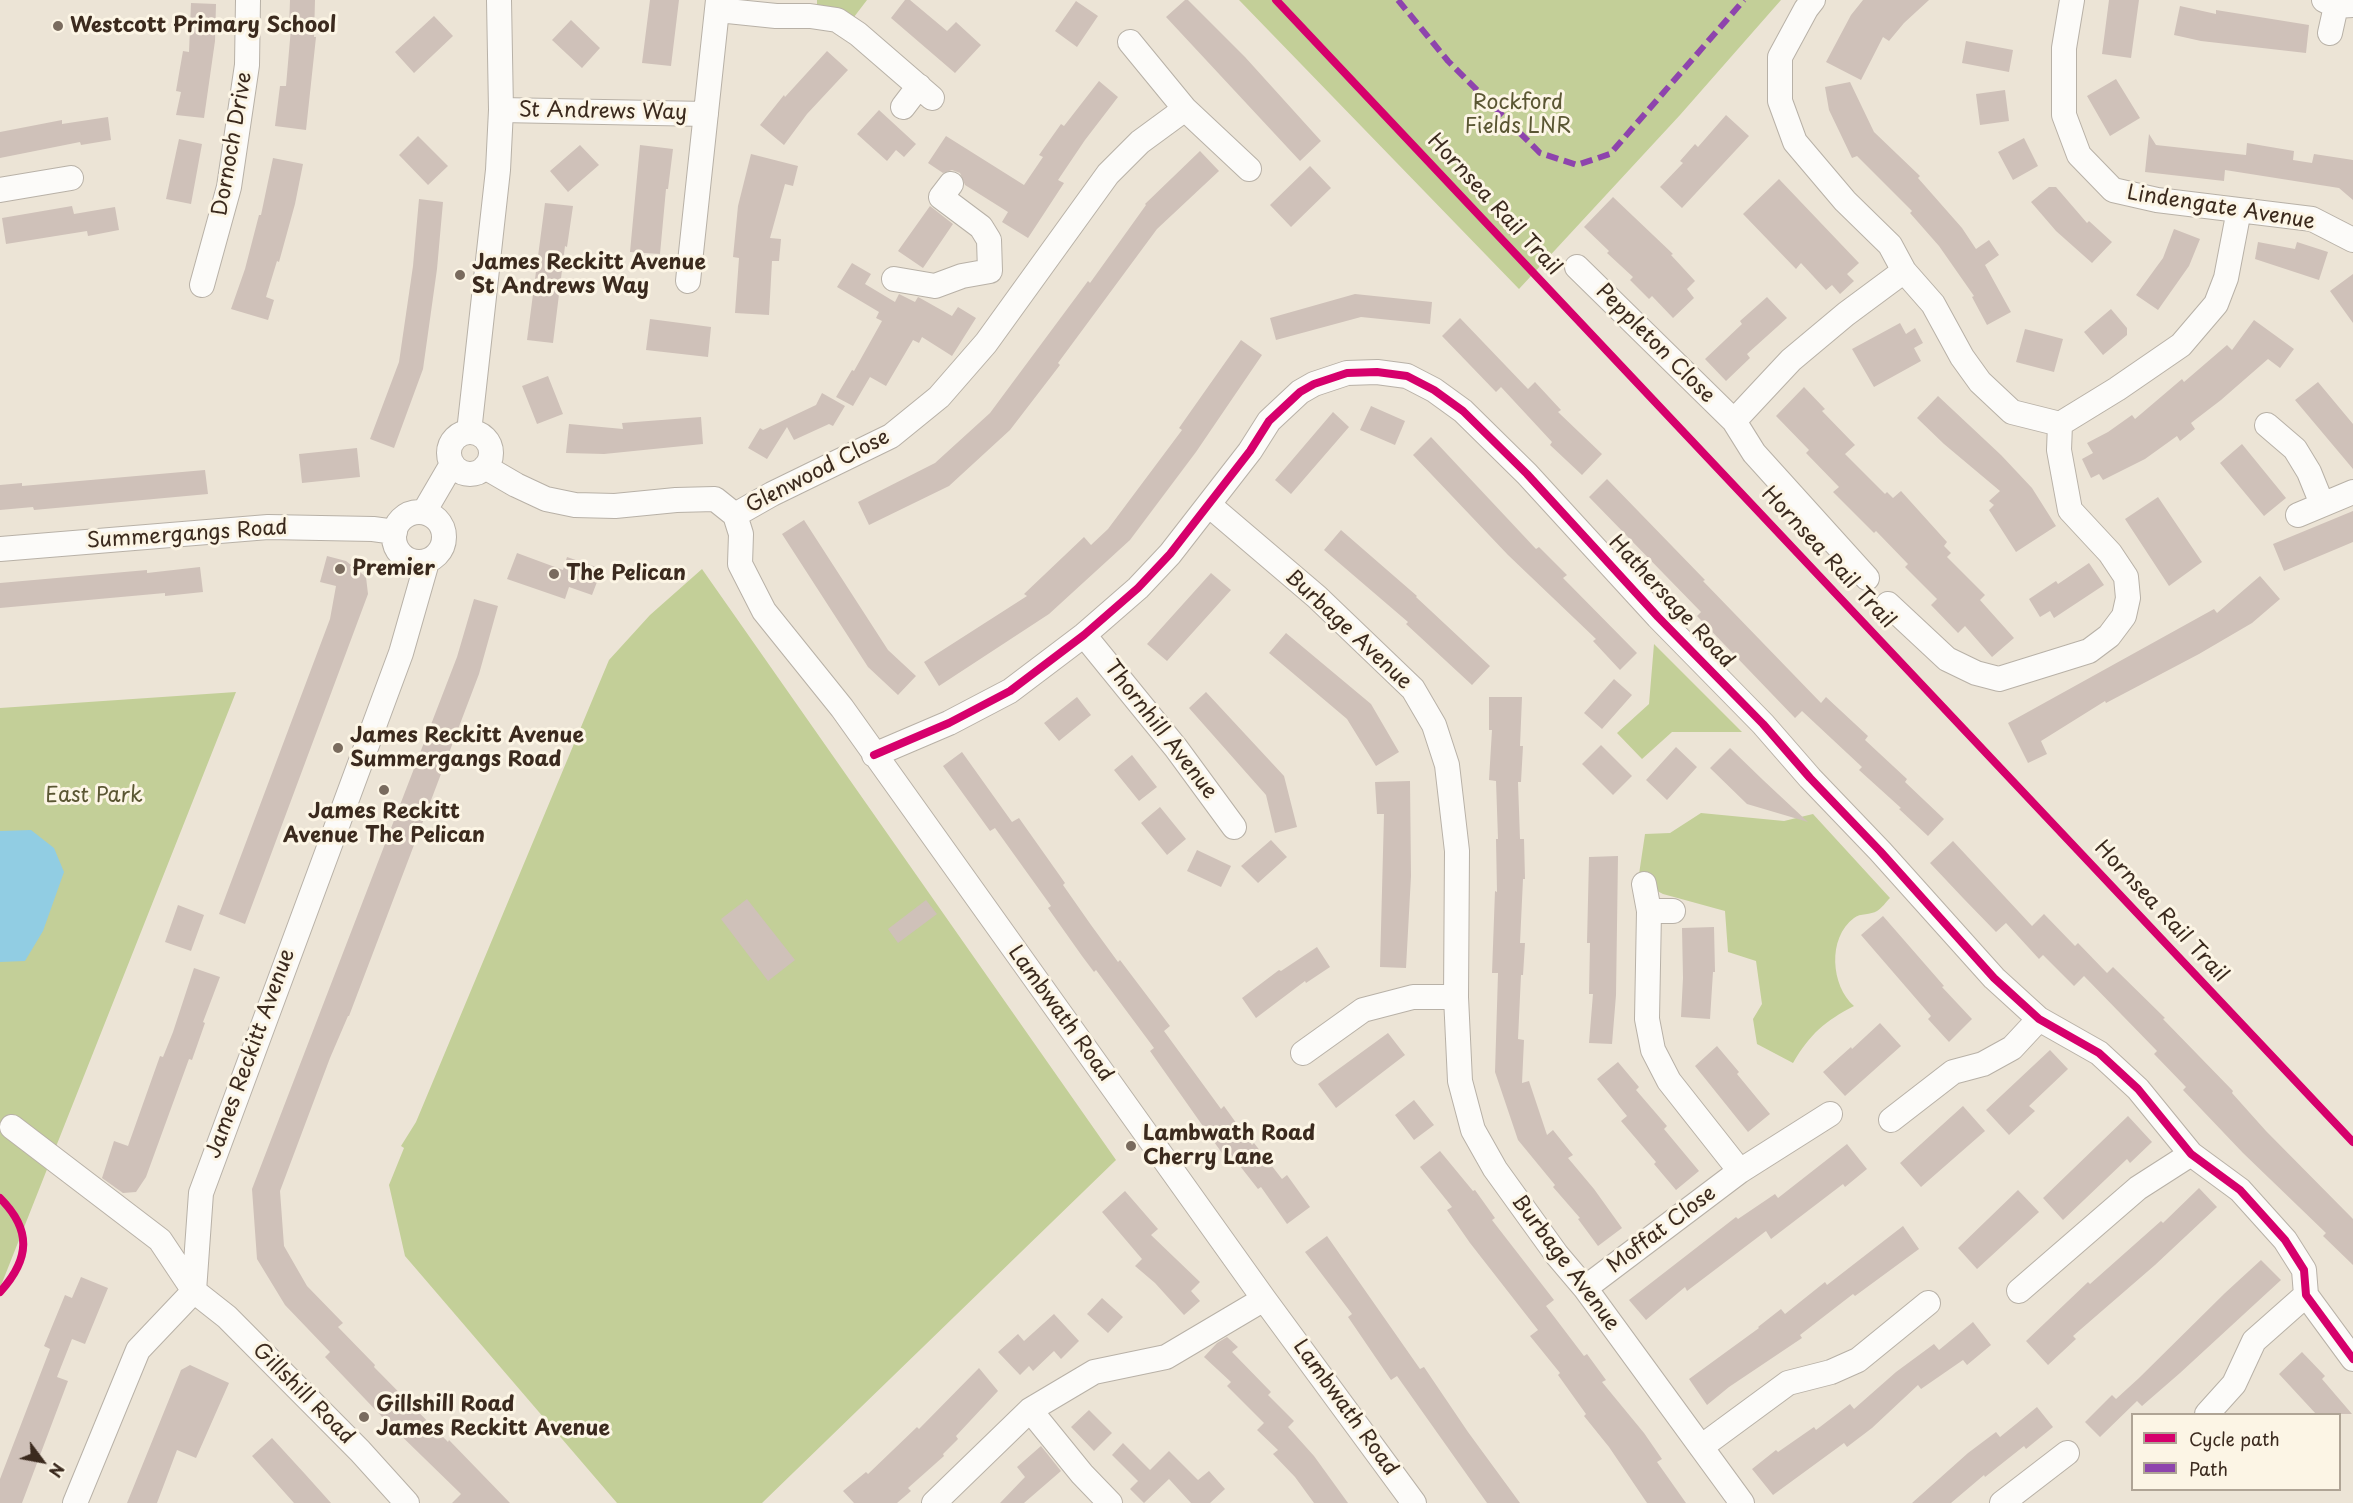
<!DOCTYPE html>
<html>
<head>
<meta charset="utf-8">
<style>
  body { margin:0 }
  #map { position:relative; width:2353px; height:1503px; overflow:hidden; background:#ece4d6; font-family:"Playpen Sans",sans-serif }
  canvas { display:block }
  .legend { position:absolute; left:2131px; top:1413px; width:210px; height:78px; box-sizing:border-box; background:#fcf5e5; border:2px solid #afa495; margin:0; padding:8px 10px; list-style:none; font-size:18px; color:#3b2a1e }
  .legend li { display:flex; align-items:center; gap:12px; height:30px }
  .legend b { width:30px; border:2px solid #afa495 }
  .north { position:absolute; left:12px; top:1431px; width:60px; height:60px; -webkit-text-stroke:4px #fcf5e5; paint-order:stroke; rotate:122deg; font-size:16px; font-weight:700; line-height:24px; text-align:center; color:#3b2a1e }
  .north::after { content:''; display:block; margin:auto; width:21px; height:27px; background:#3b2a1e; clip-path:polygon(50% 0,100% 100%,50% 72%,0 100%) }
</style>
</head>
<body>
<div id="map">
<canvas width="2353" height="1503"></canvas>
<ul class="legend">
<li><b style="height:8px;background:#d6006c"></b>Cycle path</li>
<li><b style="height:8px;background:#8e44ad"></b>Path</li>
</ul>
<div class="north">N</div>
</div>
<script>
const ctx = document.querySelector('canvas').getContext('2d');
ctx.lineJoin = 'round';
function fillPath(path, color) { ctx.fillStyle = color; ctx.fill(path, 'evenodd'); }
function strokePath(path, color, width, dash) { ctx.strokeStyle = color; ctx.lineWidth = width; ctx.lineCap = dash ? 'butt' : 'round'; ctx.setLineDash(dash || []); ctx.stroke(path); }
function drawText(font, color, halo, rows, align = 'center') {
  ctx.font = font + ' "Playpen Sans",sans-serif'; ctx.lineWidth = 6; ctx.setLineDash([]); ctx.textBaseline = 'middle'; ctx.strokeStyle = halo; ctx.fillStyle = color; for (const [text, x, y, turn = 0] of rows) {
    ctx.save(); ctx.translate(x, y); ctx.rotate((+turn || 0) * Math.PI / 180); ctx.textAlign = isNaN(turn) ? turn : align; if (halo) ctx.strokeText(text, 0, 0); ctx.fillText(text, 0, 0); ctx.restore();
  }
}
fillPath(new Path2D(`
  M817,0H867L854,17L833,8L817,5Z
  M1239,0H1781L1680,115L1519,289Z
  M702,569L1116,1160L762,1503H617L405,1256L389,1185L404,1148L401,1146L416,1122L609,660L650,615Z
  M1654,644L1742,732H1672L1642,759L1617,733L1649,704Z
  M236,692L0,1288V708Z
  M1701,813L1784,821L1813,814L1890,898C1886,902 1882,908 1877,911C1871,915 1860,913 1854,918C1827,938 1831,986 1854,1006C1825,1021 1810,1034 1793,1063L1757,1044L1753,1019L1762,1004L1756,961L1728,952L1725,911L1663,894L1638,881L1645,834L1670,833Z`), '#c3cf98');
fillPath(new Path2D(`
  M31,830L54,848L64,872L43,931L25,961L0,962V831Z`), '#91cde3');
fillPath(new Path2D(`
  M290,0H315L314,37H316L306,130L275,126L280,86H286L291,28H289Z
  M650,0H679L671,66L642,63Z
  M905,0H910L947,31L956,22L981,45L955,73L891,18Z
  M1185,0H1188L1245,57L1321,141L1300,161L1166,17Z
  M1863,0H1929L1904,23L1889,41L1883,37L1861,80L1826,62L1851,15Z
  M2109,0H2139L2131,58L2102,54Z
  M1076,1L1098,16L1077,47L1055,31Z
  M191,3L216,4L215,41L204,118L176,115L181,92L176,91L183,51L189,52Z
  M2180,6L2216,14V10L2309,25L2306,53L2201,41L2174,35Z
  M434,16L453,36L414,73L395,52Z
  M571,20L600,48L582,68L552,40Z
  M1966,41L2013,50L2009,72L1962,63Z
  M827,51L848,70L807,114L784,145L760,125L784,95L785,97Z
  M2116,79L2140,118L2110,136L2087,96Z
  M1099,81L1118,97L1085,140L1058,180L1064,183L1028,238L1002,222L1008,212L965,185L960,173L952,170L943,173L928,163L946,136L1024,185L1043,157L1039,155L1061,124L1064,126Z
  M1850,82L1874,132L1920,176L1918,178L1962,228L1976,249L1989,240L1999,255L1985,265L2011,312L1987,325L1972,297L1974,296L1939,246L1910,213L1912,211L1857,156L1852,158L1829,110L1825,87Z
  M2005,90L2009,121L1980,125L1976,94Z
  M879,110L916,144L904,157L896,150L887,161L857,134Z
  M1726,115L1749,136L1682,208L1660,187L1683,163L1680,161L1695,144L1698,147Z
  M108,117L111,140L81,145L80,142L0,158V132L62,120V124Z
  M2149,134L2156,145L2246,155L2247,143L2294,151L2293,160L2312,163L2314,154L2353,160V200L2339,188L2225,170L2224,181L2145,172Z
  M418,136L448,166L428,185L399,155Z
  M2024,138L2038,166L2013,180L1998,152Z
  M179,139L202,144L191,204L166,199Z
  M580,145L599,165L568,192L550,171Z
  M640,145L673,149L668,189H666L660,254L630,252Z
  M1200,151L1219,171L1157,229L1058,363L1060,365L1010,430L949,486L869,525L858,502L935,463L990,413L1088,281L1090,283L1146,205L1145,204Z
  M751,154L798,166L793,186L785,184L770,238L781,239L779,261H772L769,315L735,313L739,258L733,257L738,206Z
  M273,158L303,164L295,204L279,262L277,261L266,297L274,300L268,320L231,309L245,269L259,215H261Z
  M1310,166L1331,188L1291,227L1270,205Z
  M1779,179L1859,263L1847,274L1854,281L1840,294L1832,285L1826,290L1801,263L1796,269L1743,214Z
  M2049,187H2056L2087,223L2089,221L2112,242L2092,263L2056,231L2031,202Z
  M1613,197L1673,254L1671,255L1695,281L1687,289L1694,298L1673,318L1652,296L1649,299L1630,280L1633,277L1607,253L1609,251L1584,227Z
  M419,199L443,202L437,269L423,369L394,448L370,439L399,362L413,266Z
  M545,203L573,206L567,247L565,246L553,343L527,340Z
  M72,206L74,214L115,207L119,230L88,236L87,231L6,244L2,218Z
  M930,206L953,224L923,268L898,251Z
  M2174,229L2200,239L2189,266L2158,310L2136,295L2163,258Z
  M2258,242L2295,249L2297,242L2328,252L2319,280L2255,259Z
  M852,263L871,274L865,284L895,302L899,294L915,302L918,297L920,298L952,316L958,307L976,318L952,356L922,337L919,343L913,340L886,386L870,377L853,406L836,397L852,370L854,371L882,321L876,318L879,312L837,287Z
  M2353,274V323L2330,291Z
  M1355,294L1432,302L1430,324L1361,317L1276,340L1270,318Z
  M1767,297L1787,318L1747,354L1750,358L1726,381L1705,359L1742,324L1740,321Z
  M2111,309L2127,328V335L2103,355L2084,332Z
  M1460,318L1528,389L1535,382L1561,410L1558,412L1602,454L1582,475L1550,445L1552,442L1501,387L1496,392L1442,336Z
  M650,319L711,327L708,357L646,350Z
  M2254,320L2294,349L2280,368L2268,359L2221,400L2191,423L2195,429L2180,441L2177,436L2145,459L2103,480L2099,474L2091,478L2082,459L2093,453L2087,443L2108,432L2132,415L2135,419L2182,379L2184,382L2227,345L2232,350Z
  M1900,323L1906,334L1915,328L1923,343L1914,348L1921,361L1874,387L1852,349Z
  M2025,329L2063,339L2054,372L2016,362Z
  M1241,340L1262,355L1196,452L1130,540L1049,614L939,686L924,662L1027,596L1024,594L1084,537L1091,545L1108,529L1182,430L1179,428Z
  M548,376L563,414L537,424L522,386Z
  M2318,382L2353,424V469L2295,400Z
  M1804,387L1825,409L1822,411L1855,445L1845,454L1885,494L1887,492L1893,498L1901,491L1947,542L1944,546L1951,553L1947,557L1985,595L1980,600L2014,638L1992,657L1965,626L1958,633L1931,605L1937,599L1905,567L1908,564L1876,531L1874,533L1833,492L1839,487L1806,453L1809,450L1776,416Z
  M822,393L845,406L833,426L829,424L794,440L787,427L767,459L748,448L760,428L763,430L816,405Z
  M1938,396L2001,455L2032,488L2056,526L2016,552L1989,510L1994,505L1989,501L2000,491L1944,444L1917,418Z
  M1371,406L1405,421L1395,445L1360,430Z
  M1333,412L1349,427L1291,494L1275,480Z
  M701,417L703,444L604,454L566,453L569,424L623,429L622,423Z
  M1431,437L1536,549L1539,547L1567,575L1563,578L1637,653L1620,670L1593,641L1596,639L1508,555L1413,455Z
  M2242,444L2286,498L2264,516L2220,463Z
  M357,448L360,477L302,483L299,454Z
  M205,470L208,494L34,510L33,507L0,510V485L22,483V486Z
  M1607,479L1705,580L1703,581L1821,703L1826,697L1868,736L1865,740L1907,779L1905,782L1944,819L1928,836L1899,809L1901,808L1859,770L1862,767L1802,711L1795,718L1697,616L1701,612L1589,497Z
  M2158,497L2202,562L2169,586L2125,519Z
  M2353,511V542L2284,571L2273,544Z
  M804,520L888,650L916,676L898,695L868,667L782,534Z
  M1341,530L1417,596L1416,597L1490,666L1472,685L1406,624L1408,622L1324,550Z
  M517,553L563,570L567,557L602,569L592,595L569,587L565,599L507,579Z
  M327,556L346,561L366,577L368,594L245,924L219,914L330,619L336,586L320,582Z
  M2089,563L2104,585L2054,618L2050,611L2040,617L2029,599L2056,581L2058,584Z
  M200,567L203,592L165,596V593L0,608V583L147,570V573Z
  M1211,573L1231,590L1167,661L1147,644Z
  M2260,576L2280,599L2252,623L2199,654L2106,703L2105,701L2041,741L2047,754L2028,763L2008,723L2214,609L2217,613Z
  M474,599L498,606L479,674L349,1016H348L330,1058L280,1191L284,1246L307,1286L343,1323L338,1327L375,1365L374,1367L448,1442L449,1440L510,1503H452L461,1494L386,1421L325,1357L330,1352L285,1305L257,1259L252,1189L457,657Z
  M1286,633L1371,704L1399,752L1376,766L1347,719L1269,653Z
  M1614,679L1632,695L1602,729L1584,713Z
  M1206,692L1284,776L1297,827L1275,833L1266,795L1189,708Z
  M1077,697L1091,715L1059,741L1044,723Z
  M1489,697H1522L1520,746H1523L1521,782H1518L1520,839H1524L1525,879H1523L1520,943H1525L1523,975H1521L1518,1039L1524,1040L1522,1083L1529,1081L1547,1135L1553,1130L1573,1155L1568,1158L1594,1189L1622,1228L1598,1246L1578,1219L1580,1218L1553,1187L1555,1185L1518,1140L1495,1072L1498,973H1492L1495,891L1497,892L1496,839H1498L1496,781L1489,780L1492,730H1489Z
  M1601,745L1632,776L1613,795L1582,764Z
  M1676,747L1697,767L1667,800L1646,780Z
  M1730,748L1763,780L1808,822L1747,804L1710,768Z
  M962,752L1012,822L1019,818L1065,883L1063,885L1091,925L1118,962L1120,960L1170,1026L1164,1031L1221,1109L1224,1106L1252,1145L1254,1143L1282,1179L1287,1175L1310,1207L1287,1224L1261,1187L1258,1189L1229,1152L1224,1156L1150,1051L1154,1048L1096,970L1094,972L1082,956L1048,908L1051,906L995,828L990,831L943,766Z
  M1132,755L1157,787L1139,801L1114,770Z
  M1410,781L1411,876L1406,968L1380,967L1384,814H1377L1375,782Z
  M1160,807L1186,839L1167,855L1141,823Z
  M1271,840L1287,857L1258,883L1241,866Z
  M1953,841L2032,926L2044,914L2075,946L2078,943L2107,973L2113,967L2165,1018L2163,1019L2233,1091L2232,1093L2266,1131L2353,1219V1265L2323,1236L2326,1233L2243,1153L2183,1090L2186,1087L2154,1054L2157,1051L2084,976L2074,986L2043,955L2039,959L2006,923L1996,932L1963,898L1930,863Z
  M1197,850L1231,866L1221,887L1187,871Z
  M1618,856L1616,995L1612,1044L1589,1043L1593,994H1589L1590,943H1587L1589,857Z
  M747,899L795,960L768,981L721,919Z
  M926,900L937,914L898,943L888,929Z
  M178,905L204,915L191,951L165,942Z
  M1883,916L1944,986L1942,987L1972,1019L1949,1042L1928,1019L1931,1016L1861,935Z
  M1714,927L1715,972H1713L1710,1019L1681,1017L1683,978L1682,928Z
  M1317,947L1330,967L1306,983L1305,981L1256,1018L1242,998L1279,970L1281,971Z
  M194,968L220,977L203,1022L205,1023L192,1060L189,1059L146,1177L136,1192L123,1193L102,1178L114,1141L128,1146L160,1056L163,1057L173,1032Z
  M1880,1023L1901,1046L1845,1096L1823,1072L1851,1047L1852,1049Z
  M1388,1033L1405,1055L1336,1108L1318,1084Z
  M1717,1046L1739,1072L1737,1074L1770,1114L1748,1132L1695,1066Z
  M2050,1050L2068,1069L2029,1106L2035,1111L2009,1135L1986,1110Z
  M1618,1062L1639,1087L1636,1090L1667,1126L1664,1129L1699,1171L1676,1190L1654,1164L1656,1162L1621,1121L1627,1116L1597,1079Z
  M1414,1100L1434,1125L1414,1140L1395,1115Z
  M1963,1106L1985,1131L1921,1187L1900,1163Z
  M2128,1116L2152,1142L2130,1163L2127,1159L2063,1220L2043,1198Z
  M1847,1144L1867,1169L1845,1187L1843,1184L1771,1239L1766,1231L1687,1291L1685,1287L1646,1320L1629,1300L1736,1217L1738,1219L1775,1194L1778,1198Z
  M1440,1151L1473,1191L1475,1190L1495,1218L1492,1220L1554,1300L1546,1306L1584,1356L1587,1354L1606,1380L1602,1382L1644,1433L1662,1459L1657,1462L1686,1503H1647L1609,1447L1584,1416L1586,1414L1558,1375L1560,1373L1530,1336L1538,1330L1470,1243L1447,1210L1452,1207L1420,1167Z
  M2199,1188L2217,1207L2155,1265L2073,1336L2076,1339L2048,1365L2026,1341L2088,1282L2090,1284L2161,1221L2163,1223Z
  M2018,1190L2039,1212L1977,1269L1958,1248Z
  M1125,1191L1158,1229L1151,1235L1200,1282L1191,1291L1200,1301L1184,1315L1155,1283L1135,1266L1142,1259L1102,1212Z
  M1903,1226L1919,1249L1855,1296L1853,1294L1800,1335L1802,1338L1729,1387L1707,1405L1689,1379L1759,1328L1758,1327L1781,1309L1785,1314L1825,1282L1827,1285Z
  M1327,1236L1420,1369L1424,1367L1468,1432L1520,1503H1487L1397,1376L1391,1380L1348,1317L1352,1314L1305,1252Z
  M2261,1260L2281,1280L2180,1373L2142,1406L2137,1401L2100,1437L2085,1422L2112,1395L2116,1399L2139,1378L2225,1293Z
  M81,1277L108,1288L85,1344L72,1339L57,1377L68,1381L22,1503H0V1479L50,1349L44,1346L65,1295L72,1298Z
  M1102,1298L1123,1317L1108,1333L1087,1314Z
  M1054,1314L1079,1341L1061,1359L1054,1351L1033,1371L1029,1366L1020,1375L998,1352L1018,1334L1024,1341Z
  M1973,1322L1991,1345L1967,1365L1963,1360L1921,1389L1918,1385L1872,1428L1847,1447L1844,1443L1773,1495L1752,1469L1776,1450L1778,1452L1814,1427L1816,1430L1850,1404L1854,1409L1896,1372L1934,1344L1939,1350Z
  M1227,1337L1238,1347L1232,1352L1271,1392L1268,1395L1294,1421L1288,1427L1314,1456L1348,1503H1314L1295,1477L1273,1454L1278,1450L1257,1430L1264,1423L1227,1386L1231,1382L1204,1357L1217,1343Z
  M2302,1352L2325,1376L2322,1379L2352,1414H2316L2279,1374Z
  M190,1365L229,1383L196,1458L177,1450L157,1503H127L181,1370Z
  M979,1368L998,1391L956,1436L958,1439L943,1454L944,1456L908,1488L911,1491L897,1503H854L843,1491L866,1472L868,1474L917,1427L919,1429Z
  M2037,1407L2053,1427L2026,1449L2024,1446L1985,1477L1984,1475L1951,1503H1912L1968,1453L1996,1432L2000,1437Z
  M1089,1410L1112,1433L1094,1451L1071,1427Z
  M272,1438L305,1474L331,1503H294L252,1456Z
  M1123,1443L1150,1470L1169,1451L1198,1480L1209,1471L1225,1489L1210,1503H1191L1169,1479L1144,1503L1130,1489L1138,1481L1112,1455Z
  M1041,1446L1061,1471L1024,1503H1000L1025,1477L1017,1467Z`), '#cfc1b9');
const street = new Path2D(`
  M1813,0L1806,9L1780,57V101L1795,142L1845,201L1890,245L1904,271L1933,304L1962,357L1980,382L2012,412L2060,424L2117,389L2181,345L2216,304L2226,278L2239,210
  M2072,0L2064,48V115L2079,155L2113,190L2157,200L2312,219L2353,240
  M2324,0L2336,6L2353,5
  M718,10L776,16H810L837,20L858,34L932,98
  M2330,33L2336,6
  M1130,42L1185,109L1249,169
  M903,107L919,86
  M501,110L706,114
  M0,190L71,178
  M1577,267L1734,421L1754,453L1867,578
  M894,279L935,286L962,276L990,271L989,240L981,227L941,197L951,184
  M688,281L718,0
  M202,285L229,187L247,65L248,0
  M1734,421L1791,360L1846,314L1904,271
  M2267,425L2295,449L2309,472L2322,504
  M469,432L498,170L501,110L499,0
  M449 453a21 21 0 1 1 42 0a21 21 0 1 1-42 0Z
  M485,467L516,485L546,499L575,505L615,506L676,500L715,499L735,515
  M1209,505L1317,597L1413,689L1434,725L1447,765L1457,851L1456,997L1460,1081L1473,1130L1495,1169L1557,1255L1585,1288L1742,1503
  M394 537a25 25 0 1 1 50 0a25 25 0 1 1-50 0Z
  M424,512L452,464
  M735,515L741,534L740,564L764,611L842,708L1264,1299L1414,1503
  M735,515L772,494L891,436L939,397L986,343L1108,174L1140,142L1185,109
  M2298,515L2353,492
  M0,549L268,527L373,529L395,532
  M1888,604L1947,659L1976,673L1999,679L2089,651L2109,636L2124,616L2128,598L2126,577L2110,553L2070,510L2059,450L2060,424
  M1084,635L1176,748L1234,827
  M874,755L949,723L1010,691L1084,635L1138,588L1170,554L1250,451L1269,421L1300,392L1314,384L1347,373L1377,372L1407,376L1434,390L1463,411L1527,474L1658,617L1763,724L1810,778L1880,851L1994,978L2039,1019L2099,1053L2138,1089L2191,1154L2240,1190L2285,1240L2304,1270L2306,1295L2353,1359
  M1644,884L1649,911L1647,1019L1653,1050L1669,1081L1740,1171
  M1649,911H1673
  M1303,1053L1363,1010L1413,997H1456
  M1891,1120L1953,1072L1983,1064L2012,1048L2039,1019
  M12,1127L160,1240L194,1291L227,1317L360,1451L407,1503
  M1585,1288L1740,1171L1830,1114
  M2019,1291L2138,1188L2191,1154
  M1030,1410L1082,1474L1110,1503
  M2207,1414L2234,1384L2254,1341L2306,1295
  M1701,1447L1788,1383L1831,1372L1858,1360L1928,1303
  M75,1503L138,1350L194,1291L201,1193L401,653L427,562
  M934,1503L1030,1410L1094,1372L1166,1357L1264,1299
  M2002,1503L2067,1453`);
strokePath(street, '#b8b1a7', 26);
strokePath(street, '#fcfbf9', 24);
strokePath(new Path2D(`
  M1398,0L1448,61L1540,153L1577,165L1610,154L1744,0`), '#8e44ad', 6, [12, 6]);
strokePath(new Path2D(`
  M1276,0L2353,1142
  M874,755L949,723L1010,691L1084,635L1138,588L1170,554L1250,451L1269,421L1300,392L1314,384L1347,373L1377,372L1407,376L1434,390L1463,411L1527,474L1658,617L1763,724L1810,778L1880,851L1994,978L2039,1019L2099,1053L2138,1089L2191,1154L2240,1190L2285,1240L2304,1270L2306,1295L2353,1359
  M0,1198C32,1230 30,1259 0,1292`), '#d6006c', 8);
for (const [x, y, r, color] of [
  [58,26,6,"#796b5e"],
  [460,275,6,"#796b5e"],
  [340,569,6,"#796b5e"],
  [554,574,6,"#796b5e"],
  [338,748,6,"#796b5e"],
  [384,790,6,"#796b5e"],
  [1131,1146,6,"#796b5e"],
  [364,1417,6,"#796b5e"]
]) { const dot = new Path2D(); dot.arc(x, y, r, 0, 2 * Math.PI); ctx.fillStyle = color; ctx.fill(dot); strokePath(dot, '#fcf5e5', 2); }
drawText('bold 21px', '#3b2a1e', '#fcf5e5', [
  ["Westcott Primary School",70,26],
  ["James Reckitt Avenue",472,263],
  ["St Andrews Way",472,287],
  ["Premier",352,569],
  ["The Pelican",566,574],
  ["James Reckitt Avenue",350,736],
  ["Summergangs Road",350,760],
  ["James Reckitt",384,812,"center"],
  ["Avenue The Pelican",384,836,"center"],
  ["Lambwath Road",1143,1134],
  ["Cherry Lane",1143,1158],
  ["Gillshill Road",376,1405],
  ["James Reckitt Avenue",376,1429]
], 'left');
drawText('21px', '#5a5633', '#fcf5e5', [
  ["Rockford",1518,103],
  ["Fields LNR",1518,127],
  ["East Park",94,796]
]);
drawText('21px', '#3b2a1e', '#fcf5e5', [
  ["St Andrews Way",603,112,1],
  ["Dornoch Drive",233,144,-80],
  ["Hornsea Rail Trail",1494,205,47],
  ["Lindengate Avenue",2221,208,9],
  ["Peppleton Close",1655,344,45],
  ["Glenwood Close",818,472,-27],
  ["Summergangs Road",187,535,-4],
  ["Hornsea Rail Trail",1828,558,47],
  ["Hathersage Road",1671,602,47],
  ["Burbage Avenue",1348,630,43],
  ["Thornhill Avenue",1160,730,52],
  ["Hornsea Rail Trail",2161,912,47],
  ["Lambwath Road",1060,1014,54],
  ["James Reckitt Avenue",251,1054,-70],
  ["Moffat Close",1662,1230,-37],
  ["Burbage Avenue",1565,1263,53],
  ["Gillshill Road",303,1394,45],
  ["Lambwath Road",1345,1408,54]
]);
</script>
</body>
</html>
